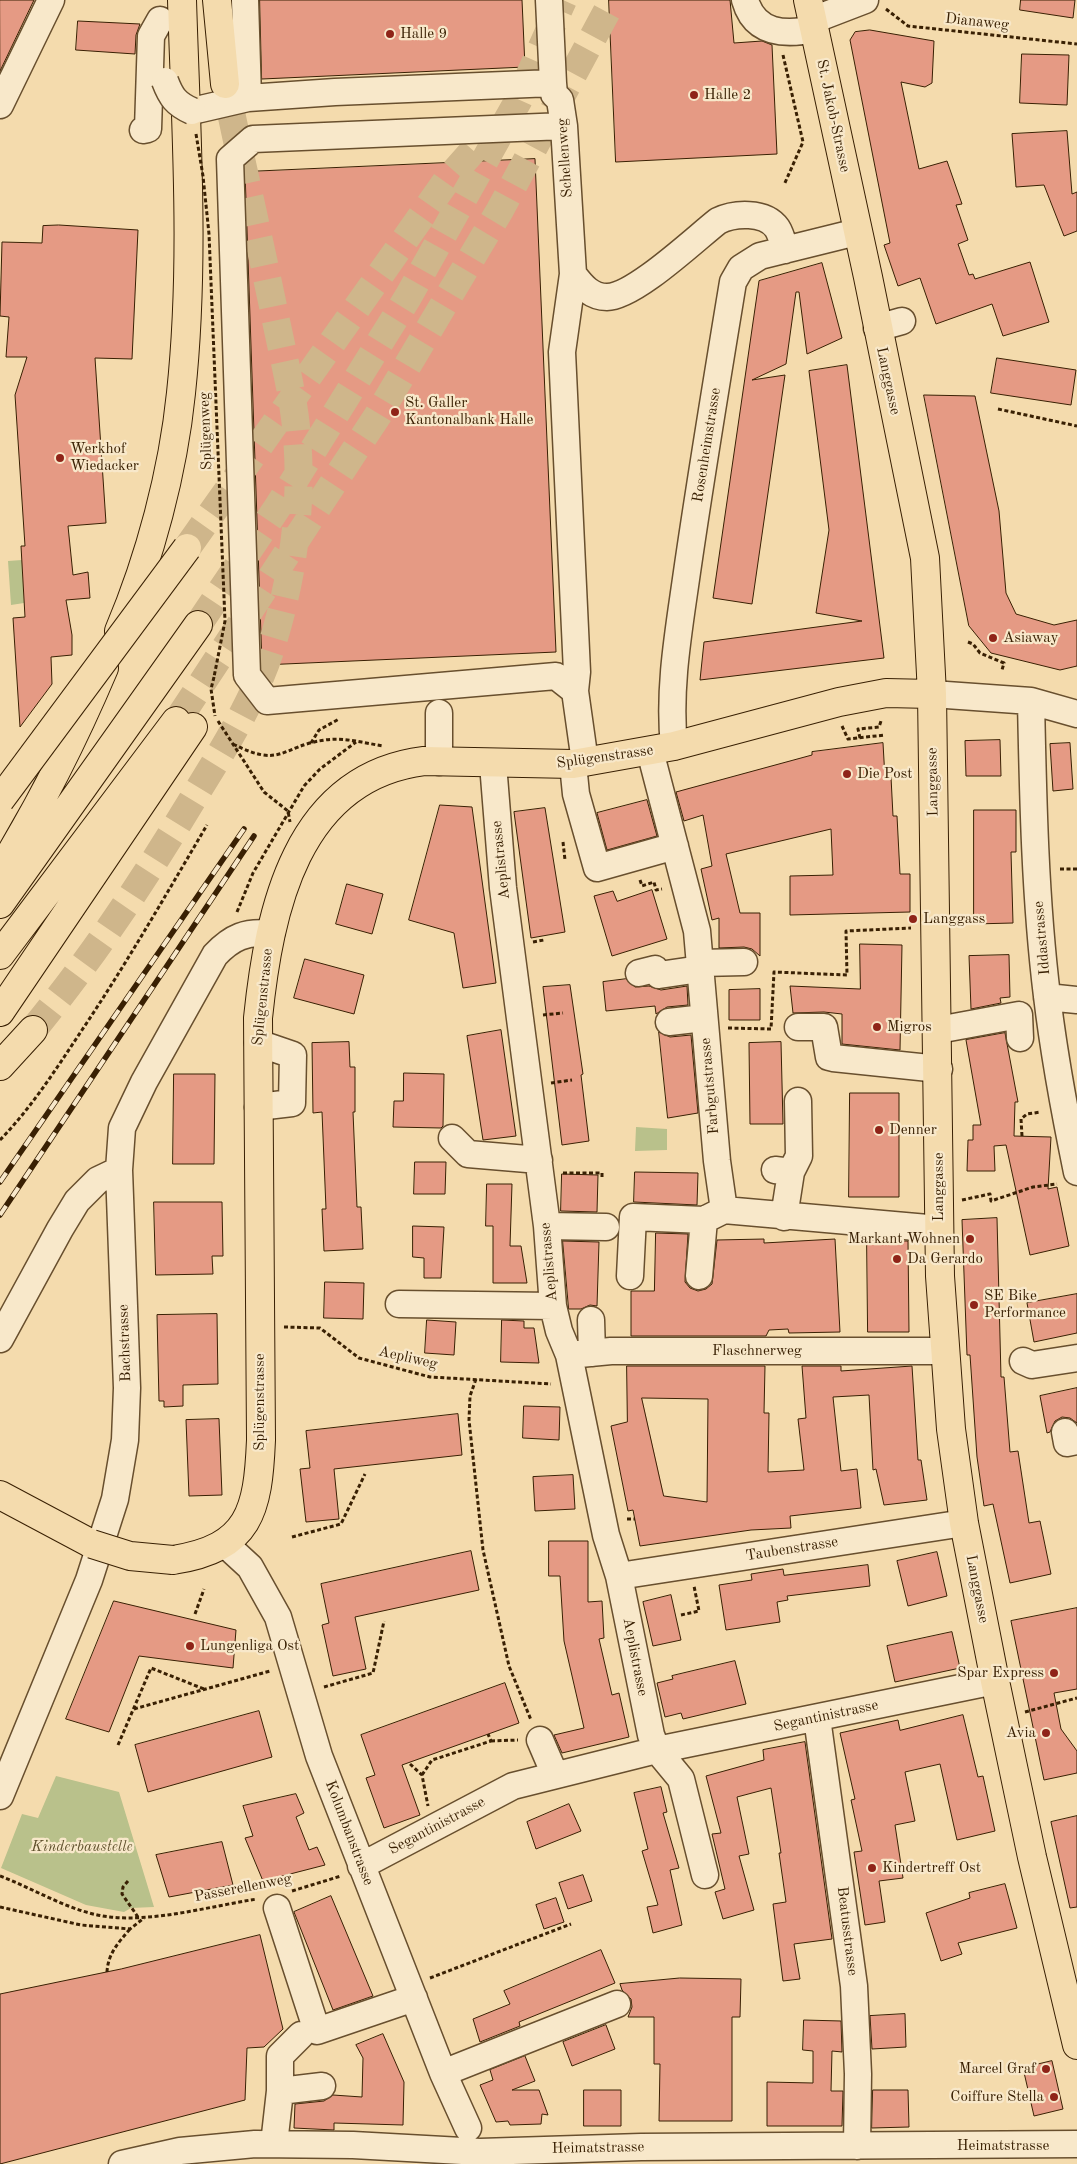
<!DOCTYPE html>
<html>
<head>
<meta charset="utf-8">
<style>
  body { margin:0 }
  canvas { display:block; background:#f4dbad }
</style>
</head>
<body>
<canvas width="1077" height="2164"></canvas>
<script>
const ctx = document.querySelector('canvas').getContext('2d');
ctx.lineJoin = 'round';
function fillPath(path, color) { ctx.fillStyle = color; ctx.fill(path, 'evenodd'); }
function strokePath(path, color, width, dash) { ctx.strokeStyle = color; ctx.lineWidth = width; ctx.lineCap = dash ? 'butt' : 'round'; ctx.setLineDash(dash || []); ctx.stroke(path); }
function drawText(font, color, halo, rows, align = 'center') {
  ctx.font = font + ' "Old Standard TT",serif'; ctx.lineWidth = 4.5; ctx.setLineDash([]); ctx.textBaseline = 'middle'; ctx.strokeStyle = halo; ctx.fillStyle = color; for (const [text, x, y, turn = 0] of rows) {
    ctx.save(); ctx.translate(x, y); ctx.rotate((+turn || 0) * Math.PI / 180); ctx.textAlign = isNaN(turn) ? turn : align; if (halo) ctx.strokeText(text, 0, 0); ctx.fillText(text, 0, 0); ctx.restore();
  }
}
fillPath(new Path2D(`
  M22,560L24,603L11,605L8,561Z
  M636,1127L667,1129V1150L635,1151Z
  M56,1776L119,1792L154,1907L131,1908L124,1912L86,1905L1,1868L22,1814L38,1818Z`), '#b9c18b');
const building = new Path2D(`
  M0,0H34L0,71Z
  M260,0H522L525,67L262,79Z
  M609,0H730L734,43L762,41L772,45L777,154L616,162Z
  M1021,0H1075L1073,18L1020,10Z
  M78,21L140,24L136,35L135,54L76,50Z
  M870,30L934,41L932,83L925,87L901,82L919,169L947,161L962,204L956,205L968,240L958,244L969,275L973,274L975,279L1030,262L1049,322L1003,336L992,304L936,324L920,278L898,286L884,245L890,243L850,40L855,32Z
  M1022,54L1069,55L1067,105L1020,103Z
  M1067,131L1072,194L1077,192V231L1064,236L1044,185L1016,187L1012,134Z
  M535,159L556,652L262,665L245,172Z
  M59,225L138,230L132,359L95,358L106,523L68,526L73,575L88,572L90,598L66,600L72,635V655L51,657L52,684L20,727L13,618L25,617L21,546H25L15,395L27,357H6L9,317L0,316L2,242L42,243L43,226Z
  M822,263L842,338L807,354L799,292H796L786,364L752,380L785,375L752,604L713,598L759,281Z
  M997,358L1076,370L1071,405L991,393Z
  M847,365L884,658L700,680L704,642L862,621L816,613L829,530L809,371Z
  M924,395L975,396L999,511L1006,593L1016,614L1054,625L1077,620V666L1060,670L991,653L969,626Z
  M1000,740L1001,776H966L965,741Z
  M883,743L885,778L891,777L893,816H897L900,874H910V912L790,915V876L833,875L831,829L726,854L740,913H760V956L752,949L744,947L719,948V918L712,920L701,869L712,866L703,815L684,821L676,792L812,755V752Z
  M1070,743L1073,789L1053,791L1050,744Z
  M647,800L657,836L607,850L597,813Z
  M440,805L472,807L496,983L463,988L454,933L409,920Z
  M545,808L565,932L531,938L514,812Z
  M974,810H1016V852H1011L1013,923L974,924Z
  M347,884L383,894L372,934L336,924Z
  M652,890L667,939L612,956L594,896L613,891L617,901Z
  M860,944L902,945L900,1050L842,1044V1014L824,1012L793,1013L790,986L860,989Z
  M1009,955L1010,997L1000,998L1001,1003L971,1009L969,956Z
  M305,959L364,975L354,1014L294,998Z
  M626,979L635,987L649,986L661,990L687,986L688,1005L667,1007L656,1014L655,1006L606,1011L603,982Z
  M570,985L583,1074L581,1075L589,1141L562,1145L543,987Z
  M760,989V1020H729V990Z
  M501,1030L516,1136L483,1140L467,1036Z
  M659,1032L670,1037L691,1035L698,1113L668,1118Z
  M1005,1033L1018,1102H1015L1014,1136L1051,1137L1048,1189L1057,1187L1069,1246L1030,1255L1006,1145L994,1146L995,1171H967L968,1140H973V1125H981L966,1040Z
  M349,1042L350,1067H355V1112H353L357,1207H361L363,1249L324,1251L322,1209H326L322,1112L313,1113L312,1043Z
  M781,1042L783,1124H750L749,1043Z
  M404,1073L444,1074L443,1126L441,1128L393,1127L394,1101H403Z
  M174,1074H215L214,1164H173Z
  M850,1093H899V1197H849Z
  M415,1162H446L445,1194H414Z
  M635,1172L698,1173L697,1205L634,1202Z
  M562,1174L598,1175L597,1212L561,1211Z
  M487,1184H512L510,1246H521L527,1283H493V1226H486Z
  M154,1202H222L223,1256H212L213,1274L156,1275Z
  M997,1218L1001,1377H1004L1010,1452L1018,1451L1029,1523L1040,1521L1051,1574L1010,1583L993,1504L984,1506L977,1457L970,1355H967L962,1220Z
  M413,1226L444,1227L441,1278H424V1258L413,1257Z
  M656,1233L688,1234L685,1282L690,1288L698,1291L706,1289L712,1284L717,1240L764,1239V1243L835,1239L840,1332L789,1333L788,1329L769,1330L766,1336H631V1291H654Z
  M563,1241L599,1242L597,1306L590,1305L581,1309H569Z
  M867,1241H908L909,1332H868Z
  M325,1282L364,1283L363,1319L324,1318Z
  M1077,1294V1333L1034,1342L1027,1303Z
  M217,1314L218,1384L183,1385V1406L164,1407V1401H159L157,1315Z
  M427,1320L456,1322L454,1355L425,1353Z
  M502,1320L524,1321V1328H534L539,1363L501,1362Z
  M627,1366H765L764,1413H769L768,1472L804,1470L798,1419L806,1418L802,1366H841V1371L912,1366L918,1460H921L927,1500L884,1505L876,1469L873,1470L869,1395L833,1397L841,1471L857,1469L861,1508L790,1516L791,1528L751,1530L640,1546L633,1510L628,1511L611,1426L627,1422ZM642,1398L708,1399L707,1502L664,1496Z
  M1077,1388V1423L1070,1418L1062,1417L1055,1421L1050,1432L1047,1433L1040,1396Z
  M524,1406L560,1407L559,1440L523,1438Z
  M458,1414L462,1455L334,1469L339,1519L306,1522L300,1469L310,1468L306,1431Z
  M219,1419L222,1495L189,1496L186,1420Z
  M573,1475L575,1509L535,1511L533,1477Z
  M549,1541H588V1602L602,1601L604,1638L599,1639L612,1695L619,1693L629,1737L562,1753L554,1735L584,1728L564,1641L560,1576H549Z
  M471,1551L479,1590L355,1617L366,1669L333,1676L322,1625L329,1623L321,1584Z
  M937,1552L947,1596L908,1606L897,1561Z
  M868,1565L870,1586L787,1596L788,1600L777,1602L780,1622L726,1630L719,1585L752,1580L751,1574L783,1569L784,1575Z
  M671,1595L681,1640L653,1646L643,1602Z
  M114,1601L236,1630L233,1668L139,1656L109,1732L66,1719Z
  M1077,1608V1689L1054,1693L1061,1729L1077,1751V1773L1044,1780L1011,1621Z
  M952,1632L960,1668L895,1682L887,1646Z
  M735,1661L746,1704L683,1719L681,1713L665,1717L657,1683L673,1679L672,1676Z
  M505,1683L519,1723L402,1765L420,1815L384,1828L366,1778L375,1775L361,1735Z
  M259,1711L272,1757L148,1792L135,1745Z
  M963,1715L978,1777L983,1776L995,1831L957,1840L940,1764L905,1772L915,1821L895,1825L903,1878L879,1881L885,1922L865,1925L854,1852L862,1851L851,1800L855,1799L840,1733L898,1720L900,1730Z
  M805,1742L832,1939L794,1944L800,1979L783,1981L773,1904L786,1902L779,1853H781L771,1788L737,1797L749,1854L739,1856L754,1910L723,1919L715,1892L725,1889L712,1834L721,1833L706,1776L764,1760L763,1750Z
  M661,1787L667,1812L663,1813L679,1868L670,1870L682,1925L653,1933L647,1907L658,1905L642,1851L648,1849L634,1793Z
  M296,1794L304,1813L296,1817L309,1850L317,1847L325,1865L263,1881L245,1838L253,1836L243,1806Z
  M569,1804L581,1831L536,1849L527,1822Z
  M1077,1816V1907L1070,1908L1051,1822Z
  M222,1842L233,1885L169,1897L156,1855Z
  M583,1875L592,1901L568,1909L559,1883Z
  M1005,1884L1017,1928L958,1943L962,1954L941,1961L926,1913L970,1898L969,1893Z
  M331,1896L373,1996L333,2010L294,1912Z
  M556,1898L564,1922L544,1929L536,1905Z
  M260,1935L283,2029L264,2047L247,2048L245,2100L0,2164V1994L121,1969Z
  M601,1950L615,1983L519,2022L520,2026L480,2042L473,2019L510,2004L504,1991Z
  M680,1978L741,1979L740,2017H732V2121H659L660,2064H654V2017H628L632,2007L631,1999L622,1990L620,1984Z
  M905,2014L906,2047L872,2049L870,2016Z
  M804,2020L841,2021L842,2052L832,2051L831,2091H843L842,2126H767V2082L813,2083V2051L803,2050Z
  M606,2025L615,2049L572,2066L563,2042Z
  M383,2034L404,2082L403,2125L334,2123V2130L294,2128L295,2104L324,2101L333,2095L362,2097L363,2058L356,2045Z
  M525,2056L535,2081L512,2090H539L548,2115L542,2114L541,2124L510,2125L508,2121L496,2122L480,2085L493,2080L490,2070Z
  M1052,2061L1063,2109L1034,2116L1023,2068Z
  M584,2090H621V2126H584Z
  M873,2090H908L909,2127L872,2128Z`);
fillPath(building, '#e59a84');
strokePath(building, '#392003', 1);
strokePath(new Path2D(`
  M187,548L447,180L487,135
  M198,625L279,505L408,297L518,101L563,0
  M179,718L378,415L500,210L613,0
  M33,1030C93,957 145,878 194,797C222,751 253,703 270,651C292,582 303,509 297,437C294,397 283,356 275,316C259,238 241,161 225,84`), '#cfb68b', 28, [28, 14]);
const minor = new Path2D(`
  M245,0L248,98
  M549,0L553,83L554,94L560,100L564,126L573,274C582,286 591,297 607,297C634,297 695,239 718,221C734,213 765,211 777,228C781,234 783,243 785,250
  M745,0C755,35 786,35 815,29
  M813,20L865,0
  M0,105L51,0
  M192,111L248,98L335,92L553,83
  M564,126L253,139L230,159L247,675L267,701L556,676L575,691L585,762
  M143,130L148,129L151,36L160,20
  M573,274L562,352L577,672L575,691
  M877,328L902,321
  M932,694L1031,701L1077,714
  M1031,701C1033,799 1035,898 1047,996C1054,1055 1065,1114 1077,1172
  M439,713V762
  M674,746C668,688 679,629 687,572C701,475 717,379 733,282L741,268L760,256L857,232
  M650,751L697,931L717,1161L724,1210L939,1229
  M493,764L503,888L547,1226L553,1306L559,1331L569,1355L606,1535L619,1576L651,1735L657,1750L681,1779L705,1875
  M573,764L576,794L597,868L675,846
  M700,963L744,962
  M639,973L655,969L659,975L700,969
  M1047,997L1077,1000
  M669,1022L704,1018
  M798,1027H824L829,1057L833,1058L939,1069
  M938,1030L1019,1015L1020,1038
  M258,1107L292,1103L293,1055L258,1043
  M452,1138L468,1154L539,1160
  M775,1170L791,1172L784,1217
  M791,1172L799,1156L798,1101
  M547,1226L606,1227
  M630,1276L633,1217L704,1220L724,1210
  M699,1276L704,1220
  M399,1304L553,1306
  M591,1320L592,1353
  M0,1339L60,1229L77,1201L98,1180L119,1170
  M569,1355L611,1351H944
  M1023,1361L1032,1365L1077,1358
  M1065,1432L1067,1443L1077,1441
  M225,1544L250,1567L278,1617L319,1756L443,2073L468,2128
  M619,1576L964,1523
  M817,1718L854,1986L858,2074L857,2146
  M540,1740L555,1775
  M0,1796L89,1580L115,1499L125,1440L127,1388L119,1170L122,1128L144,1082L215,955C232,937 246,931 271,934
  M361,1866L513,1786L657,1750L995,1681
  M277,1908L317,2031L414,1998
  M443,2073L617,2004
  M280,2091V2056L301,2035
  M274,2144L280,2091L322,2086
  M122,2164L180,2151L255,2144L353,2145L480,2152L641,2147L1077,2144`);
const major = new Path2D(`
  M808,0L868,277L925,558L932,694L940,1276L951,1429L964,1523L995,1681L1032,1857L1077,2045
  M0,1495L92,1544
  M173,1560C250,1548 258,1511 261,1440L258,1018C269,911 296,777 424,761L573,764L674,746L839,702L886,693L932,694`);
const highway = new Path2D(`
  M217,0L225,84
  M119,631C150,558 173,472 181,393C195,262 186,131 182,0
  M0,871C40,806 74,739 104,668
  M0,904L198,625
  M0,955L176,721
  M0,1012L193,727
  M0,1066L33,1030`);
strokePath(minor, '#684f2e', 29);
strokePath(major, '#392003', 30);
strokePath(highway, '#392003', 30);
strokePath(new Path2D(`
  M886,9L908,26L1077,44
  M783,55L803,142L784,185
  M998,409L1077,426
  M968,642L973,644L980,653L1004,663L1002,670
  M214,677L211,689L215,716
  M218,721L264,792L288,811L290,822
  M842,726L848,739L885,735
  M860,738L858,729L879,727L881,721
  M311,743L319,730L339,719
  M233,744C282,769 281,746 325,740C344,737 364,743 383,746
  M563,842L565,860
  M1060,869H1077
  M640,880L642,886L654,882L656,890L662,889
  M237,912L253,873L304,786L320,769L356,742
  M533,942L544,940
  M543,1015L563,1013
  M728,1028L771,1029L774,972L847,975L846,931L911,928
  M551,1083L572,1080
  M1022,1136L1021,1119L1027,1114L1041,1112
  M0,1140C33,1106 58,1066 84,1027C128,961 167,893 207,825
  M563,1173H602V1177
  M962,1200L990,1194L991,1201L1033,1187L1057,1184
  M284,1327L320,1328L359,1358L430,1377L551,1384
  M476,1379L470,1396L469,1420L483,1550L509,1666L531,1720
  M627,1519H635
  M292,1537L341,1524L365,1474
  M195,1614L204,1589
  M681,1615L699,1611L694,1586
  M324,1687L373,1673L384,1621
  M134,1709L270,1671
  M1025,1712L1077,1698
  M491,1741L518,1740
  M118,1745L151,1668L204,1689
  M410,1764L422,1775L428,1806
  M422,1775L432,1760L491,1741L488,1734
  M0,1876C35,1889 72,1913 110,1917C156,1922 211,1906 257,1899
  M128,1881L123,1887L122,1894L138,1917
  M292,1891L341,1876
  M0,1907L81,1925L130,1929L144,1918
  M107,1972C108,1953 119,1942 130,1929
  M430,1978L571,1924`), '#392003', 3, [4, 2.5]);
strokePath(minor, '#f8e8ca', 26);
strokePath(major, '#f4dbad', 28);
strokePath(highway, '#f4dbad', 28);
const rail = new Path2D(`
  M0,1182L244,829
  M0,1215L254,836`);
strokePath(rail, '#392003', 5.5);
strokePath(rail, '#f8e8ca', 4, [11]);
const minorBridge = new Path2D(`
  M165,81C171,97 176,104 192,111`);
const majorBridge = new Path2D(`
  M92,1544L130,1556L173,1560`);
const highwayBridge = new Path2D(`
  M0,800L187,548`);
strokePath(minorBridge, '#684f2e', 29, []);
strokePath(majorBridge, '#392003', 30, []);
strokePath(highwayBridge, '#392003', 30, []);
strokePath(new Path2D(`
  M196,134L203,176L209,234L225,621L214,677`), '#392003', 3, [4, 2.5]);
strokePath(minorBridge, '#f8e8ca', 26);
strokePath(majorBridge, '#f4dbad', 28);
strokePath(highwayBridge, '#f4dbad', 28);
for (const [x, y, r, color] of [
  [390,34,5,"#8f2418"],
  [694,95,5,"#8f2418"],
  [395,412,5,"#8f2418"],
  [60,458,5,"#8f2418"],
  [993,638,5,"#8f2418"],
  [847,774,5,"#8f2418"],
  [913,919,5,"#8f2418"],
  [877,1027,5,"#8f2418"],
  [879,1130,5,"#8f2418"],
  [970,1239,5,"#8f2418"],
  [897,1259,5,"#8f2418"],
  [974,1305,5,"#8f2418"],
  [190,1646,5,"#8f2418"],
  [1054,1673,5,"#8f2418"],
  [1046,1733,5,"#8f2418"],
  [872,1868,5,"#8f2418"],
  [1046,2069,5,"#8f2418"],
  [1054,2097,5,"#8f2418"]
]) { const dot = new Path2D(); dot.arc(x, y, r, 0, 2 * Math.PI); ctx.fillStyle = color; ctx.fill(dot); strokePath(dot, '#f8e8ca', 2); }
drawText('15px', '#392003', '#f8e8ca', [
  ["Dianaweg",977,22,6],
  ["St. Jakob-Strasse",833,116,78],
  ["Schellenweg",565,158,-94],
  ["Langgasse",888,381,78],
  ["Splügenweg",206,431,-92],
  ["Rosenheimstrasse",707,445,-81],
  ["Splügenstrasse",605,757,-8],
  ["Langgasse",933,782,-91],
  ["Aeplistrasse",501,860,-96],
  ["Iddastrasse",1042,938,-95],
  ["Splügenstrasse",263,997,-84],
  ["Farbgutstrasse",710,1086,-95],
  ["Langgasse",939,1187,-90],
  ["Aeplistrasse",549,1262,-95],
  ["Bachstrasse",125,1343,-92],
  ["Flaschnerweg",757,1351],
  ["Aepliweg",408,1358,13],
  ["Splügenstrasse",260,1402,-90],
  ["Taubenstrasse",792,1549,-9],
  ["Langgasse",977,1589,79],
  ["Aeplistrasse",635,1657,79],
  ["Segantinistrasse",826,1716,-12],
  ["Segantinistrasse",437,1826,-28],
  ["Kolumbanstrasse",349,1833,69],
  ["Passerellenweg",243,1888,-11],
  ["Beatusstrasse",847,1931,83],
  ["Heimatstrasse",1003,2146],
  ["Heimatstrasse",598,2148,-1]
]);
drawText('15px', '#392003', '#f8e8ca', [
  ["Halle 9",400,34],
  ["Halle 2",704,95],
  ["St. Galler",405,403],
  ["Kantonalbank Halle",405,420],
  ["Werkhof",70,449],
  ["Wiedacker",70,466],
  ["Asiaway",1003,638],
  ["Die Post",857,774],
  ["Langgass",923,919],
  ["Migros",887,1027],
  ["Denner",889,1130],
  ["Markant Wohnen",960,1239,"right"],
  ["Da Gerardo",907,1259],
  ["SE Bike",984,1296],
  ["Performance",984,1313],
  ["Lungenliga Ost",200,1646],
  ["Spar Express",1044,1673,"right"],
  ["Avia",1036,1733,"right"],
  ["Kindertreff Ost",882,1868],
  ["Marcel Graf",1036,2069,"right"],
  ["Coiffure Stella",1044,2097,"right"]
], 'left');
drawText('italic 15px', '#5f502c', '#f8e8ca', [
  ["Kinderbaustelle",82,1847]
]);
</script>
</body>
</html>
